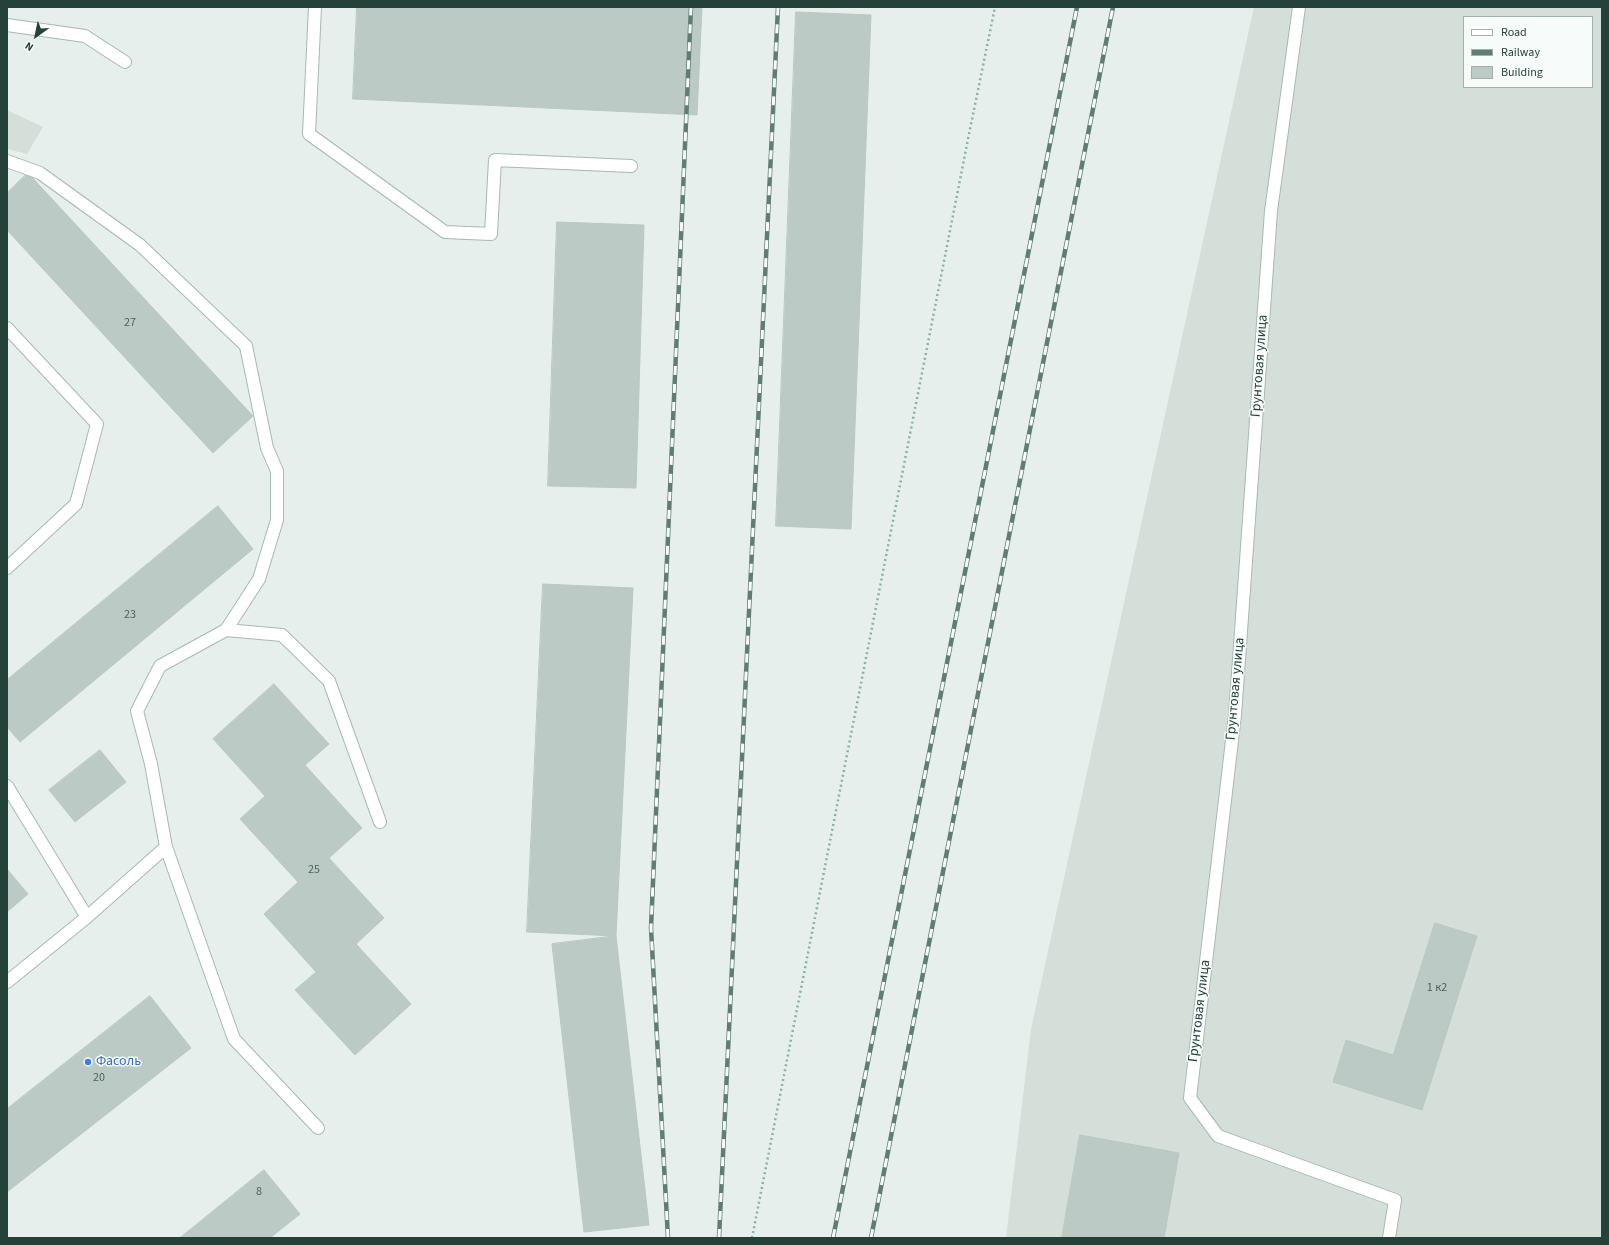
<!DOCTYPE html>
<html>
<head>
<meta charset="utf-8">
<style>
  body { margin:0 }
  #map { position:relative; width:1609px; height:1245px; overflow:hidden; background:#e6efeb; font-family:"Source Sans 3",sans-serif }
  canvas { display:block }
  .frame { position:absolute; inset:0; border:8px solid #24423a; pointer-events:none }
  .legend { position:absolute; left:1463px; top:16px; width:130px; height:72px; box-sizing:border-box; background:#f7fbf9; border:1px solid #a3b1ad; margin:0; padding:5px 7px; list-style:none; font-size:12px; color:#24423a }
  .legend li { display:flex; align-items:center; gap:8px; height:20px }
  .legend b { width:20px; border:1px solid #a3b1ad }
  .north { position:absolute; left:16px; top:16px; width:40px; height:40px; -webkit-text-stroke:3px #f7fbf9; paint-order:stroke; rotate:213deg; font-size:11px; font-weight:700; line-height:16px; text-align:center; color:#24423a }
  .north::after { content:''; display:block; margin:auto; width:14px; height:18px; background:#24423a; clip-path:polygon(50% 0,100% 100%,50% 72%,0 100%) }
</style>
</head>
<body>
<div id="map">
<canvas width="1609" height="1245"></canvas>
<div class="frame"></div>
<ul class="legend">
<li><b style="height:5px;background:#fff"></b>Road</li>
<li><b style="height:5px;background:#5f7d75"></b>Railway</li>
<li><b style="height:11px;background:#bbcac4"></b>Building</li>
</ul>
<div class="north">N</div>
</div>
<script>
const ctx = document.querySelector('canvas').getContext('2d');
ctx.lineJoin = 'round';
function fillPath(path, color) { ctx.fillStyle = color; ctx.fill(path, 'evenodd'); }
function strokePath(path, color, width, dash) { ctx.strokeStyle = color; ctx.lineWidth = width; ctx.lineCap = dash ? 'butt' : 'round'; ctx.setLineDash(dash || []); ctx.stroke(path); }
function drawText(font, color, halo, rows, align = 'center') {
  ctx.font = font + ' "Source Sans 3",sans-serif'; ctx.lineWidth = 3; ctx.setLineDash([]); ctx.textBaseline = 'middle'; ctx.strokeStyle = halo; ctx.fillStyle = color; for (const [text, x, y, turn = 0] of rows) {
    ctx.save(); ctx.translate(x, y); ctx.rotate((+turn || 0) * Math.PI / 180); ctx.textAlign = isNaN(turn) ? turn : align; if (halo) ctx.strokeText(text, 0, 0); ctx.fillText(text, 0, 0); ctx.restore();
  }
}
fillPath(new Path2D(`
  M1254,7H1602V1238H1006L1031,1029ZM1464,17H1592V87H1464Z
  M7,110L43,127L27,154L7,149Z`), '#d4dfda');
const building = new Path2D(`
  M357,7H702L697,115L353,99Z
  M796,12L871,15L851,529L776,526Z
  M28,173L253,416L213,453L7,230V193Z
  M557,222L644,225L636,488L548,486Z
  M218,506L253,549L20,742L7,727V680Z
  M543,584L633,588L616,936L527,932Z
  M274,684L329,744L305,765L362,828L329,858L384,918L356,944L411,1004L355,1055L295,990L316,972L264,914L298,882L240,819L265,796L213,739Z
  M100,750L126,782L75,822L49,790Z
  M7,869L28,894L7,912Z
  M1435,923L1477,936L1422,1110L1333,1082L1346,1040L1393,1055Z
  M616,936L649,1225L584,1232L552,944Z
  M150,996L191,1048L7,1192V1109Z
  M1080,1135L1179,1153L1164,1238H1062Z
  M264,1170L300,1214L270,1238H180Z`);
fillPath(building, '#bbcac4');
strokePath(building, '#b8c9c2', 1);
const minor = new Path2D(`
  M315,7L309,134L445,232L491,234L495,160L631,166
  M1299,7L1271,211L1235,715L1190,1098L1218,1136L1395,1200L1389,1238
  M7,25L85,36L125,62
  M7,161L40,173L140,245L246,346L267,448L277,471V520L259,579L226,630
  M7,328L97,424L76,504L7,568
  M7,786L87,917L166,847
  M7,982L87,917
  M318,1128L234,1039L166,847L151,764L137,711L160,666L226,630L282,635L329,681L380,822`);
strokePath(minor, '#a8b8b2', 14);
strokePath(new Path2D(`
  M752,1238L969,134L995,7`), '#86b3a5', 2.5, [2, 3]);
strokePath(minor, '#fff', 12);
const rail = new Path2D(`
  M668,1238L651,928L691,7
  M719,1238L778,7
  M833,1238L1077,7
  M871,1238L1113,7`);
strokePath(rail, '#5f7d75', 4.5);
strokePath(rail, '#f7fbf9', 3, [9]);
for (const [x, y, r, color] of [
  [88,1062,4,"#3f7fe0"]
]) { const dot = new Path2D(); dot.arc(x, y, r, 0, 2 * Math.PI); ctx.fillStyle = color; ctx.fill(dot); strokePath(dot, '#f7fbf9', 1.5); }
drawText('12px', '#4a645c', null, [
  ["27",130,323],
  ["23",130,615],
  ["25",314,870],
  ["1 к2",1437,988],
  ["20",99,1078],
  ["8",259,1192]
]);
drawText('14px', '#24423a', '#f7fbf9', [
  ["Грунтовая улица",1260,366,-86],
  ["Грунтовая улица",1236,689,-85],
  ["Грунтовая улица",1200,1011,-83]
]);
drawText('14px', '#366cbe', '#f7fbf9', [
  ["Фасоль",96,1062]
], 'left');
</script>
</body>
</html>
